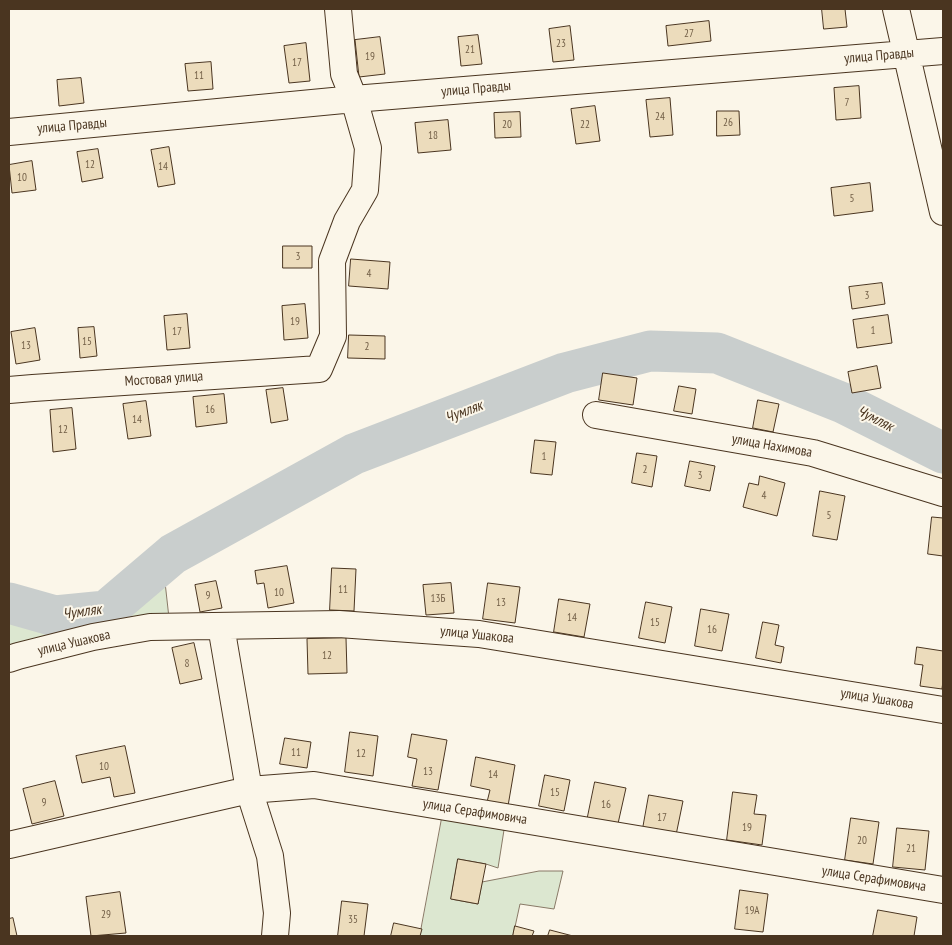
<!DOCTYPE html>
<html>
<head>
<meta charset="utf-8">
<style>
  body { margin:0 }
  #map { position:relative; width:952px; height:945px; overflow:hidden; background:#fbf6e9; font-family:"PT Sans Narrow",sans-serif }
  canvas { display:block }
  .frame { position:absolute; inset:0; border:10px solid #4a3520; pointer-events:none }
</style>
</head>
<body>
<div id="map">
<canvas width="952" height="945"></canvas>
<div class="frame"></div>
</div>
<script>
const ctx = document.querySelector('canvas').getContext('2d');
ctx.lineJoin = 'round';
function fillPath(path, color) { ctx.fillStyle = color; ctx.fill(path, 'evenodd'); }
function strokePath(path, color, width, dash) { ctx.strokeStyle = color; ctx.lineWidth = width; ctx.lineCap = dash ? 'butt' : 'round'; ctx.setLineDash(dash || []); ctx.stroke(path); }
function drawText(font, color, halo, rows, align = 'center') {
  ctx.font = font + ' "PT Sans Narrow",sans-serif'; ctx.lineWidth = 4; ctx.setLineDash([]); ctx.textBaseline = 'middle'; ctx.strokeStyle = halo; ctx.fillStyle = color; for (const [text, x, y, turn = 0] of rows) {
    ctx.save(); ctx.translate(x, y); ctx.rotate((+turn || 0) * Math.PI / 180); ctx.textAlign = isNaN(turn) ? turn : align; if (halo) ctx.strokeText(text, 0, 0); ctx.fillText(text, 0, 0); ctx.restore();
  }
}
const green = new Path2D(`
  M165,582L169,618L9,656V608L52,622L118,615Z
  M442,818L504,830L498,868L486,864L458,859L451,899L478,904L482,882L539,871H563L554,909L520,904L513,936H420Z`);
fillPath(green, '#dce7d0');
strokePath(green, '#887966', 1);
strokePath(new Path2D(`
  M9,603L55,616L106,611L173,554L354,454L565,373L650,351L717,353L843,403L943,453`), '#c9cecd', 41);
const building = new Path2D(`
  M822,9H845L847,27L824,29Z
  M709,21L711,41L668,46L666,26Z
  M570,26L574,60L553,62L549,29Z
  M478,35L482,64L461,66L458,37Z
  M380,37L385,74L359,77L355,40Z
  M306,43L310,81L289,83L284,46Z
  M211,62L213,89L188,91L185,64Z
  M81,78L84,103L59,106L57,80Z
  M859,86L861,118L836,120L834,88Z
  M670,98L673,135L650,137L646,100Z
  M595,106L600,141L576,144L571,109Z
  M717,111H739L740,135L717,136Z
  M520,112L521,137L495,138L494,113Z
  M448,120L451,150L418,153L415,123Z
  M169,147L175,184L158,187L151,150Z
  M98,149L103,178L82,182L77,152Z
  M32,161L36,190L12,193L9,165Z
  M870,183L873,211L834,216L831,188Z
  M283,246H312V268H283Z
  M351,259L390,262L388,289L349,286Z
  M882,283L885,304L852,309L849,287Z
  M305,304L308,338L284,340L282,306Z
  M187,314L190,348L167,350L164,316Z
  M888,315L892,343L857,348L853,320Z
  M94,327L97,356L80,358L78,328Z
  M35,328L40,360L16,364L11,332Z
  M349,335L385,336V359L348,358Z
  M877,366L881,388L852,393L848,372Z
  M603,373L637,378L633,405L599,400Z
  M679,386L696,389L692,414L674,411Z
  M283,388L288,420L271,423L266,390Z
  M224,394L227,423L196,427L193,397Z
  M758,400L779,404L773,432L753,428Z
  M146,401L151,436L128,439L123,404Z
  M72,408L76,449L53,452L50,410Z
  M535,440L556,442L552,475L531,473Z
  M637,453L657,456L652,487L632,483Z
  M690,461L715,466L710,491L685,486Z
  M760,476L785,483L777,516L743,507L749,483L758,485Z
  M820,491L845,496L837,540L813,536Z
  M932,517L943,518V556L928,554Z
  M287,566L294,603L268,608L264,583L257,584L255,571Z
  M332,568L356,569L354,611L330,610Z
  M216,581L222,608L200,612L195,585Z
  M451,583L454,613L426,615L423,585Z
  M488,583L520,587L515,623L483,619Z
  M559,599L590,604L584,637L554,632Z
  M646,602L672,607L665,643L639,638Z
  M701,609L729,614L722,651L695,646Z
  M763,622L779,625L775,645L784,647L781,663L756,658Z
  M346,638L347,673L308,674L307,639Z
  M194,643L202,679L180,684L172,648Z
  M917,647L943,651V681L942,689L920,686L923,665L915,664Z
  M350,732L378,736L373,776L345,772Z
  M412,734L447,740L438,790L412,786L417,759L408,757Z
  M285,738L311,742L307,768L280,764Z
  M125,746L135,793L114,797L110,777L82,783L76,756Z
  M476,757L515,765L508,806L487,802L490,790L471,786Z
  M545,775L570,780L564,811L539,806Z
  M55,781L64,816L32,824L23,789Z
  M595,782L626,788L617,828L587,821Z
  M733,792L757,795L754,814L766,815L762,845L727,840Z
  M649,795L683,801L675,840L642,834Z
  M851,818L879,822L873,864L845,860Z
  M897,828L929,831L925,870L893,867Z
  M458,859L486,864L478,904L451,899Z
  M740,890L768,894L763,932L735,929Z
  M120,892L126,933L91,936L86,897Z
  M342,901L368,904L364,936H338Z
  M878,910L917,917L914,936H873Z
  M13,918L17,936H9V919Z
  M394,923L422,929L420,936H391Z
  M515,926L534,931L532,936H513Z
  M550,930L573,936H548Z`);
fillPath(building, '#ecdcbc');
strokePath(building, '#4a3520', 1);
const minor = new Path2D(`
  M896,9L943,212
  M9,132L354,99L943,51
  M9,390L33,388L319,369L333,336L332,261L347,221L365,190L368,148L354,99L344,74L338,9
  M596,415L813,453L943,493
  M221,626L249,790L270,856L277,913L275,936
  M9,659L18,656L93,637L150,627L339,624L479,634L943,710
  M9,845L249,790L314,785L943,890`);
strokePath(minor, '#4a3520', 28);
strokePath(minor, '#fbf6e9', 26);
drawText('11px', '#725f47', null, [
  ["27",689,34],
  ["23",561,44],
  ["21",470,50],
  ["19",370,57],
  ["17",297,63],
  ["11",199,76],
  ["7",847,103],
  ["24",660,117],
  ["26",728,123],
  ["20",507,125],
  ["22",585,125],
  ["18",433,136],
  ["12",90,165],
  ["14",163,167],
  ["10",22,178],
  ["5",852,199],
  ["3",298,257],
  ["4",369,274],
  ["3",867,296],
  ["19",295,322],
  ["1",873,331],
  ["17",177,332],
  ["15",87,342],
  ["13",26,346],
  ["2",367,347],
  ["16",210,410],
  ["14",137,420],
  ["12",63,430],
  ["1",544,457],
  ["2",645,470],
  ["3",700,476],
  ["4",764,496],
  ["5",829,516],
  ["11",343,590],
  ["10",279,593],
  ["9",208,596],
  ["13Б",438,599],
  ["13",501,603],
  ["14",572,618],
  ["15",655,623],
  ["16",712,630],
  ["12",327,656],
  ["8",187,664],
  ["11",296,753],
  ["12",361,754],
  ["10",104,767],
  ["13",428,772],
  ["14",493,775],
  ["15",555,793],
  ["9",44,803],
  ["16",606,805],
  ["17",662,818],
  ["19",747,828],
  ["20",862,841],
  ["21",911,849],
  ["19А",752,911],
  ["29",106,915],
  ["35",353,920]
]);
drawText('14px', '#4a3520', '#fbf6e9', [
  ["улица Правды",879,56,-5],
  ["улица Правды",476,89,-5],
  ["улица Правды",72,126,-5],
  ["Мостовая улица",164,379,-4],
  ["улица Нахимова",772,446,10],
  ["улица Ушакова",477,635,6],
  ["улица Ушакова",74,643,-13],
  ["улица Ушакова",877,699,9],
  ["улица Серафимовича",475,812,9],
  ["улица Серафимовича",874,879,9]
]);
drawText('italic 15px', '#4a3520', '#fbf6e9', [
  ["Чумляк",464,412,-21],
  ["Чумляк",875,419,27],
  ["Чумляк",82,612,-8]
]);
</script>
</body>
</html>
